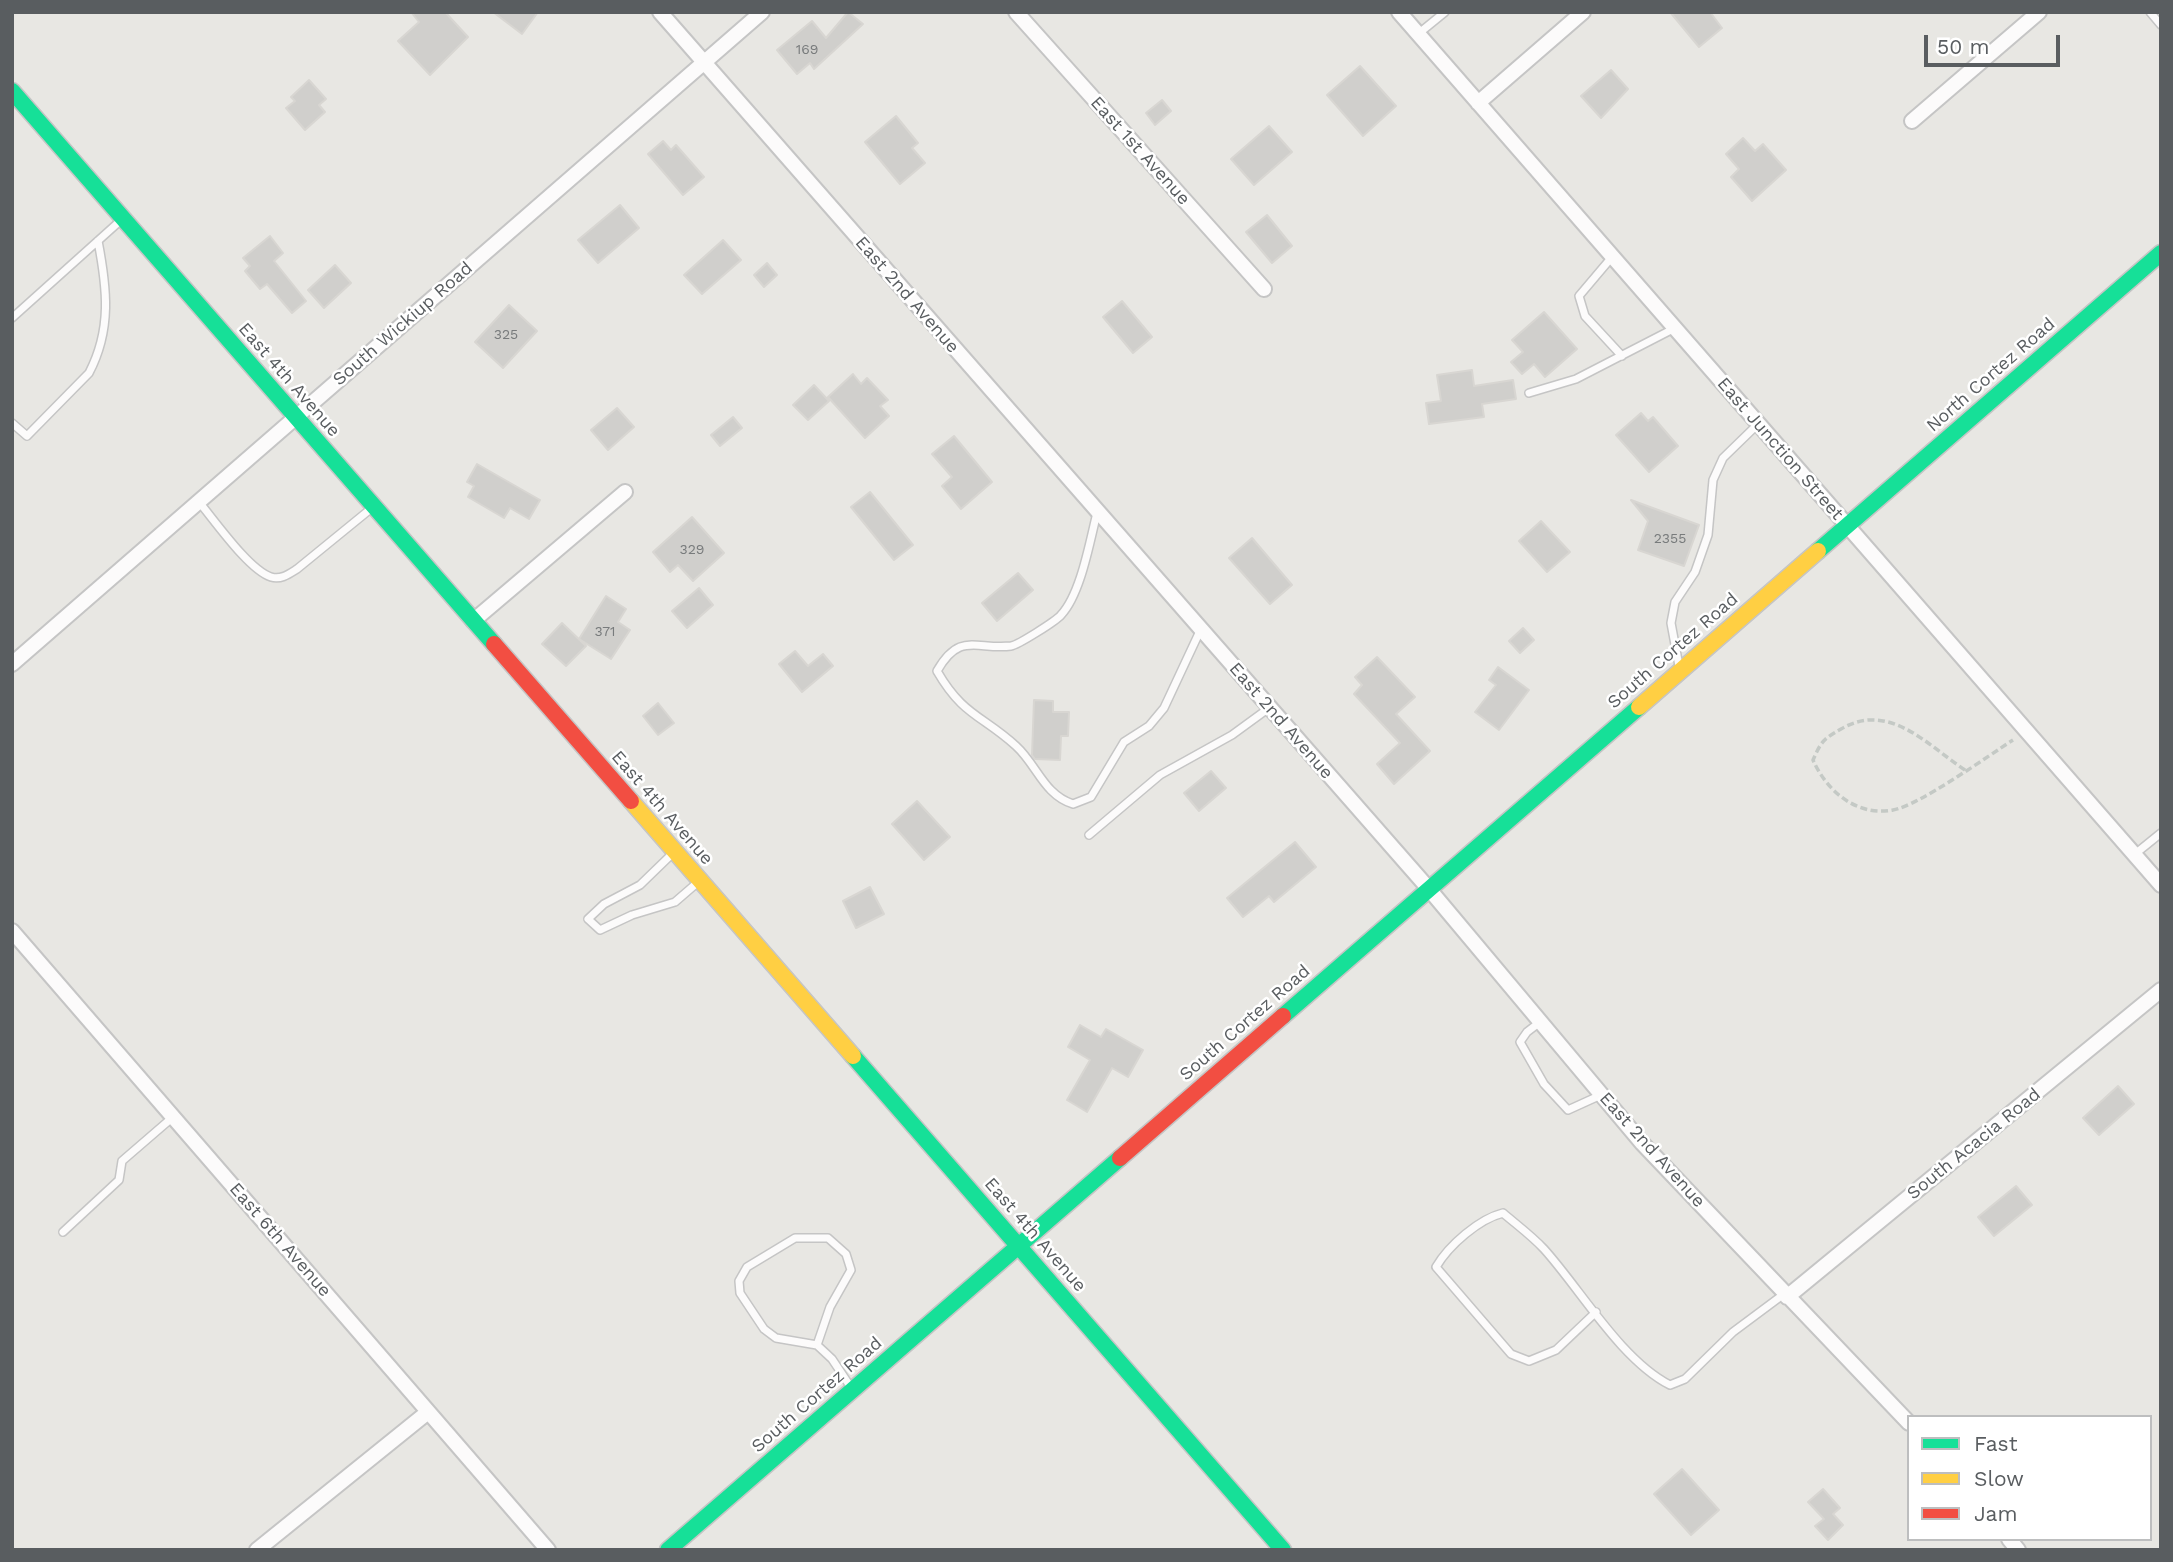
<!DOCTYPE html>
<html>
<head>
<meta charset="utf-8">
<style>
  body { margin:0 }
  #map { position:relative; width:2173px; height:1562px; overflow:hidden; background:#e8e7e3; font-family:"Work Sans",sans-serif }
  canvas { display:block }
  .frame { position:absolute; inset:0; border:14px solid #595d60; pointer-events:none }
  .legend { position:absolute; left:1907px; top:1415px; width:245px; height:126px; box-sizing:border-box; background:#fff; border:2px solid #bdbebf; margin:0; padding:9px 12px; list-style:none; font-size:21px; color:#595d60 }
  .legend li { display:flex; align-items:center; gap:14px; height:35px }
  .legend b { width:35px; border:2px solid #bdbebf }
  .scale { position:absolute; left:1924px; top:35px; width:136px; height:32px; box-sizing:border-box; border:4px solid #595d60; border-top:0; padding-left:9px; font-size:21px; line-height:24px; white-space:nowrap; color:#595d60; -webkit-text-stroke:5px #fff; paint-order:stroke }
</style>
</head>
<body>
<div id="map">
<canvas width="2173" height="1562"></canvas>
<div class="frame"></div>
<ul class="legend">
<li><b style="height:9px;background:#16e098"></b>Fast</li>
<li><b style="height:9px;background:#ffcf43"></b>Slow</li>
<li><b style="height:9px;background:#f24e42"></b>Jam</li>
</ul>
<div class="scale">50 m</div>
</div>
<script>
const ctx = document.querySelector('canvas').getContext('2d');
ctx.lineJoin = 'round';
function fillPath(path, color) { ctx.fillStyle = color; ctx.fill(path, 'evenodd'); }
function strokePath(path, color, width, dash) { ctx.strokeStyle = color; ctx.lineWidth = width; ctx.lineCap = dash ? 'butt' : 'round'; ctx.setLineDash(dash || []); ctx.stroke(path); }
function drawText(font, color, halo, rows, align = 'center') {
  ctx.font = font + ' "Work Sans",sans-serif'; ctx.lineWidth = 5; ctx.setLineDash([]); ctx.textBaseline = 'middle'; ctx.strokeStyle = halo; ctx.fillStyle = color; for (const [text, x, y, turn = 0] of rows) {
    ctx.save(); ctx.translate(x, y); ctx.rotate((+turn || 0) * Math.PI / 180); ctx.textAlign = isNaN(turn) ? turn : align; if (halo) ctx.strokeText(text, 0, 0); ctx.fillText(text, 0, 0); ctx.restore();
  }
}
const building = new Path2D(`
  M411,12H445L468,37L430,75L398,41L419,22Z
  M493,12H538L522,34Z
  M848,12L863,24L814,69L810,63L797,74L777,50L812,21L826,38Z
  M1670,12H1710L1722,28L1699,47Z
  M1360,66L1396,106L1363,136L1327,95Z
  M1611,70L1628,89L1601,118L1581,96Z
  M309,80L326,99L319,105L325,112L305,130L286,108L295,101L291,97Z
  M1162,100L1171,111L1155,125L1146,113Z
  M896,116L918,143L912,148L925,163L900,184L865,142Z
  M1269,126L1292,152L1254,185L1231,159Z
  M1743,138L1755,151L1763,144L1786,170L1752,201L1731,177L1739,169L1726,154Z
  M663,141L671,150L676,145L704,177L683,195L648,154Z
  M620,205L639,228L598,263L578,240Z
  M1267,215L1292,246L1272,263L1246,232Z
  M270,236L283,253L274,261L306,301L292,313L267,284L260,289L245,271L250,266L243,258Z
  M723,240L741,260L702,294L684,275Z
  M767,263L777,275L764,287L754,275Z
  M335,265L351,283L324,308L308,290Z
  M1122,301L1152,337L1133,353L1103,317Z
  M509,305L537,331L503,368L475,342Z
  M1544,312L1577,349L1545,377L1534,364L1522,374L1511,362L1523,352L1512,340Z
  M1472,370L1474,386L1513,380L1516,399L1482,404L1484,417L1429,424L1426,403L1441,401L1437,375Z
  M853,374L861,384L867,378L888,400L880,406L889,416L865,438L828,397Z
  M814,385L829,401L808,420L793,405Z
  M617,408L634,427L608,450L591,430Z
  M1641,413L1648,421L1653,417L1678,446L1649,472L1616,435Z
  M733,417L742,428L720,446L711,435Z
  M954,436L992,482L961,509L942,486L952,477L932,454Z
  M477,464L540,500L529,519L510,508L504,518L468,497L474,486L467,482Z
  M870,492L913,545L894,560L851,507Z
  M1631,500L1699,525L1684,566L1638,550L1648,521Z
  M692,517L724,553L693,581L678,565L670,572L653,552Z
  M1541,521L1570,552L1547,572L1519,541Z
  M1252,538L1292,585L1270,604L1229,558Z
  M1018,573L1033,590L997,621L982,603Z
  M699,588L713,605L687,628L672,611Z
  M606,596L626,609L618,622L630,630L611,659L579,639Z
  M562,623L586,646L566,666L542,644Z
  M1523,628L1534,640L1520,653L1509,641Z
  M795,651L808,666L823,654L833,666L802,692L779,664Z
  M1377,657L1415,697L1396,714L1430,751L1394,784L1377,764L1400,743L1354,694L1362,685L1355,677Z
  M1498,667L1529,690L1499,730L1475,712L1496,685L1489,680Z
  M1034,700L1053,701V712H1069L1068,736H1061L1060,760L1035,759L1032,755Z
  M658,703L674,723L658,735L643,716Z
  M1211,771L1226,788L1199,811L1184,793Z
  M917,801L950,837L924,860L892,824Z
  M1295,842L1316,867L1274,902L1269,896L1243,917L1227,898Z
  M870,887L884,914L856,928L843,901Z
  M1080,1025L1101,1037L1106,1029L1143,1050L1128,1077L1112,1068L1087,1112L1067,1100L1090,1060L1068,1047Z
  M2118,1086L2134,1104L2099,1135L2083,1118Z
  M2016,1186L2032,1205L1994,1236L1978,1217Z
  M1682,1469L1719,1510L1691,1535L1654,1494Z
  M1823,1489L1840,1508L1833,1514L1843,1525L1828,1540L1815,1526L1824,1519L1808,1502Z`);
fillPath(building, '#d0cfcc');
strokePath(building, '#d8d6d2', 2);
const lane = new Path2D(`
  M2150,12L2161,25
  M1418,34L1445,12
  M1612,257L1579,296L1585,316L1622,356
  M12,318L120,221
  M1529,393L1576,379L1675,328
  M12,423L27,436L89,373C112,329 107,288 98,241
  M199,502C215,521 249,570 271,577C281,580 289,574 297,569L373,507
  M1097,513C1090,540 1081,594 1061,615C1056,621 1018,645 1011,646C976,650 960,631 937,671C963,716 982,715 1016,746C1037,765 1044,795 1073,804L1091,797L1124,742L1149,726L1164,708L1200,631
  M1679,666L1671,623L1675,602L1695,572L1708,535L1713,480L1723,458L1758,424
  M1089,835L1160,775L1232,735L1269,708
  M672,854L640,885L604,904L588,919L600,930L632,915L675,902L697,883
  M2135,854L2161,833
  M1540,1022L1527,1032L1520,1042L1544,1084L1568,1110L1601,1095
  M63,1232L119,1180L122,1161L173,1117
  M1596,1312L1556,1350L1529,1361L1511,1354L1436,1267C1449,1245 1479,1219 1503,1213C1517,1225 1532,1236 1544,1249C1581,1290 1621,1360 1670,1385L1685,1379L1733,1332L1784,1294
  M817,1345L830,1307L851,1270L846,1254L828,1238H795L747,1267L739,1281L740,1293L764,1329L776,1338L817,1345L832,1359L850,1386`);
const street = new Path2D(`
  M660,12L1429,889L1642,1143L1909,1423
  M1016,12L1264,289
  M1399,12L2161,885
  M1478,103L1583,12
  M1912,121L2039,12
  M473,621L625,492
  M12,664L762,12
  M12,931L548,1550
  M1787,1297L2161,990
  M2009,1539L2018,1550
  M257,1550L428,1412`);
const fast = new Path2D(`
  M12,91L494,644
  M1818,551L2161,253
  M1283,1016L1639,707
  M853,1056L1283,1550
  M668,1550L1120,1158`);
const slow = new Path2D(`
  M1639,707L1818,551
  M631,801L853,1056`);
const jam = new Path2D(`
  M494,644L631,801
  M1120,1158L1283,1016`);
strokePath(lane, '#c5c5c5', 10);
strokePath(street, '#c5c5c5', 18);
strokePath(fast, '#c5c5c5', 19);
strokePath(slow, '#c5c5c5', 19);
strokePath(jam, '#c5c5c5', 19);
strokePath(new Path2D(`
  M1965,770C1926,744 1889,701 1841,729C1823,739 1821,742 1813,760C1826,790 1856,817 1893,810C1918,806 1988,756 2013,740`), '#c4c9c5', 3.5, [7, 3.5]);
strokePath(lane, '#fcfbfb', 7);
strokePath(street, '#fcfbfb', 14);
strokePath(fast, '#16e098', 16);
strokePath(slow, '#ffcf43', 16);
strokePath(jam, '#f24e42', 16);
drawText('14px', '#787b7c', null, [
  ["169",807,50],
  ["325",506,335],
  ["2355",1670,539],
  ["329",692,550],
  ["371",605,632]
]);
drawText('18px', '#595d60', '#fff', [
  ["East 1st Avenue",1140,151,48],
  ["East 2nd Avenue",907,295,49],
  ["South Wickiup Road",403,324,-41],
  ["North Cortez Road",1991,375,-41],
  ["East 4th Avenue",289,380,49],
  ["East Junction Street",1780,449,49],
  ["South Cortez Road",1673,651,-41],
  ["East 2nd Avenue",1281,721,49],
  ["East 4th Avenue",662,808,49],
  ["South Cortez Road",1245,1023,-41],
  ["South Acacia Road",1974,1144,-39],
  ["East 2nd Avenue",1652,1150,48],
  ["East 4th Avenue",1035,1235,49],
  ["East 6th Avenue",280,1240,49],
  ["South Cortez Road",817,1395,-41]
]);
</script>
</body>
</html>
